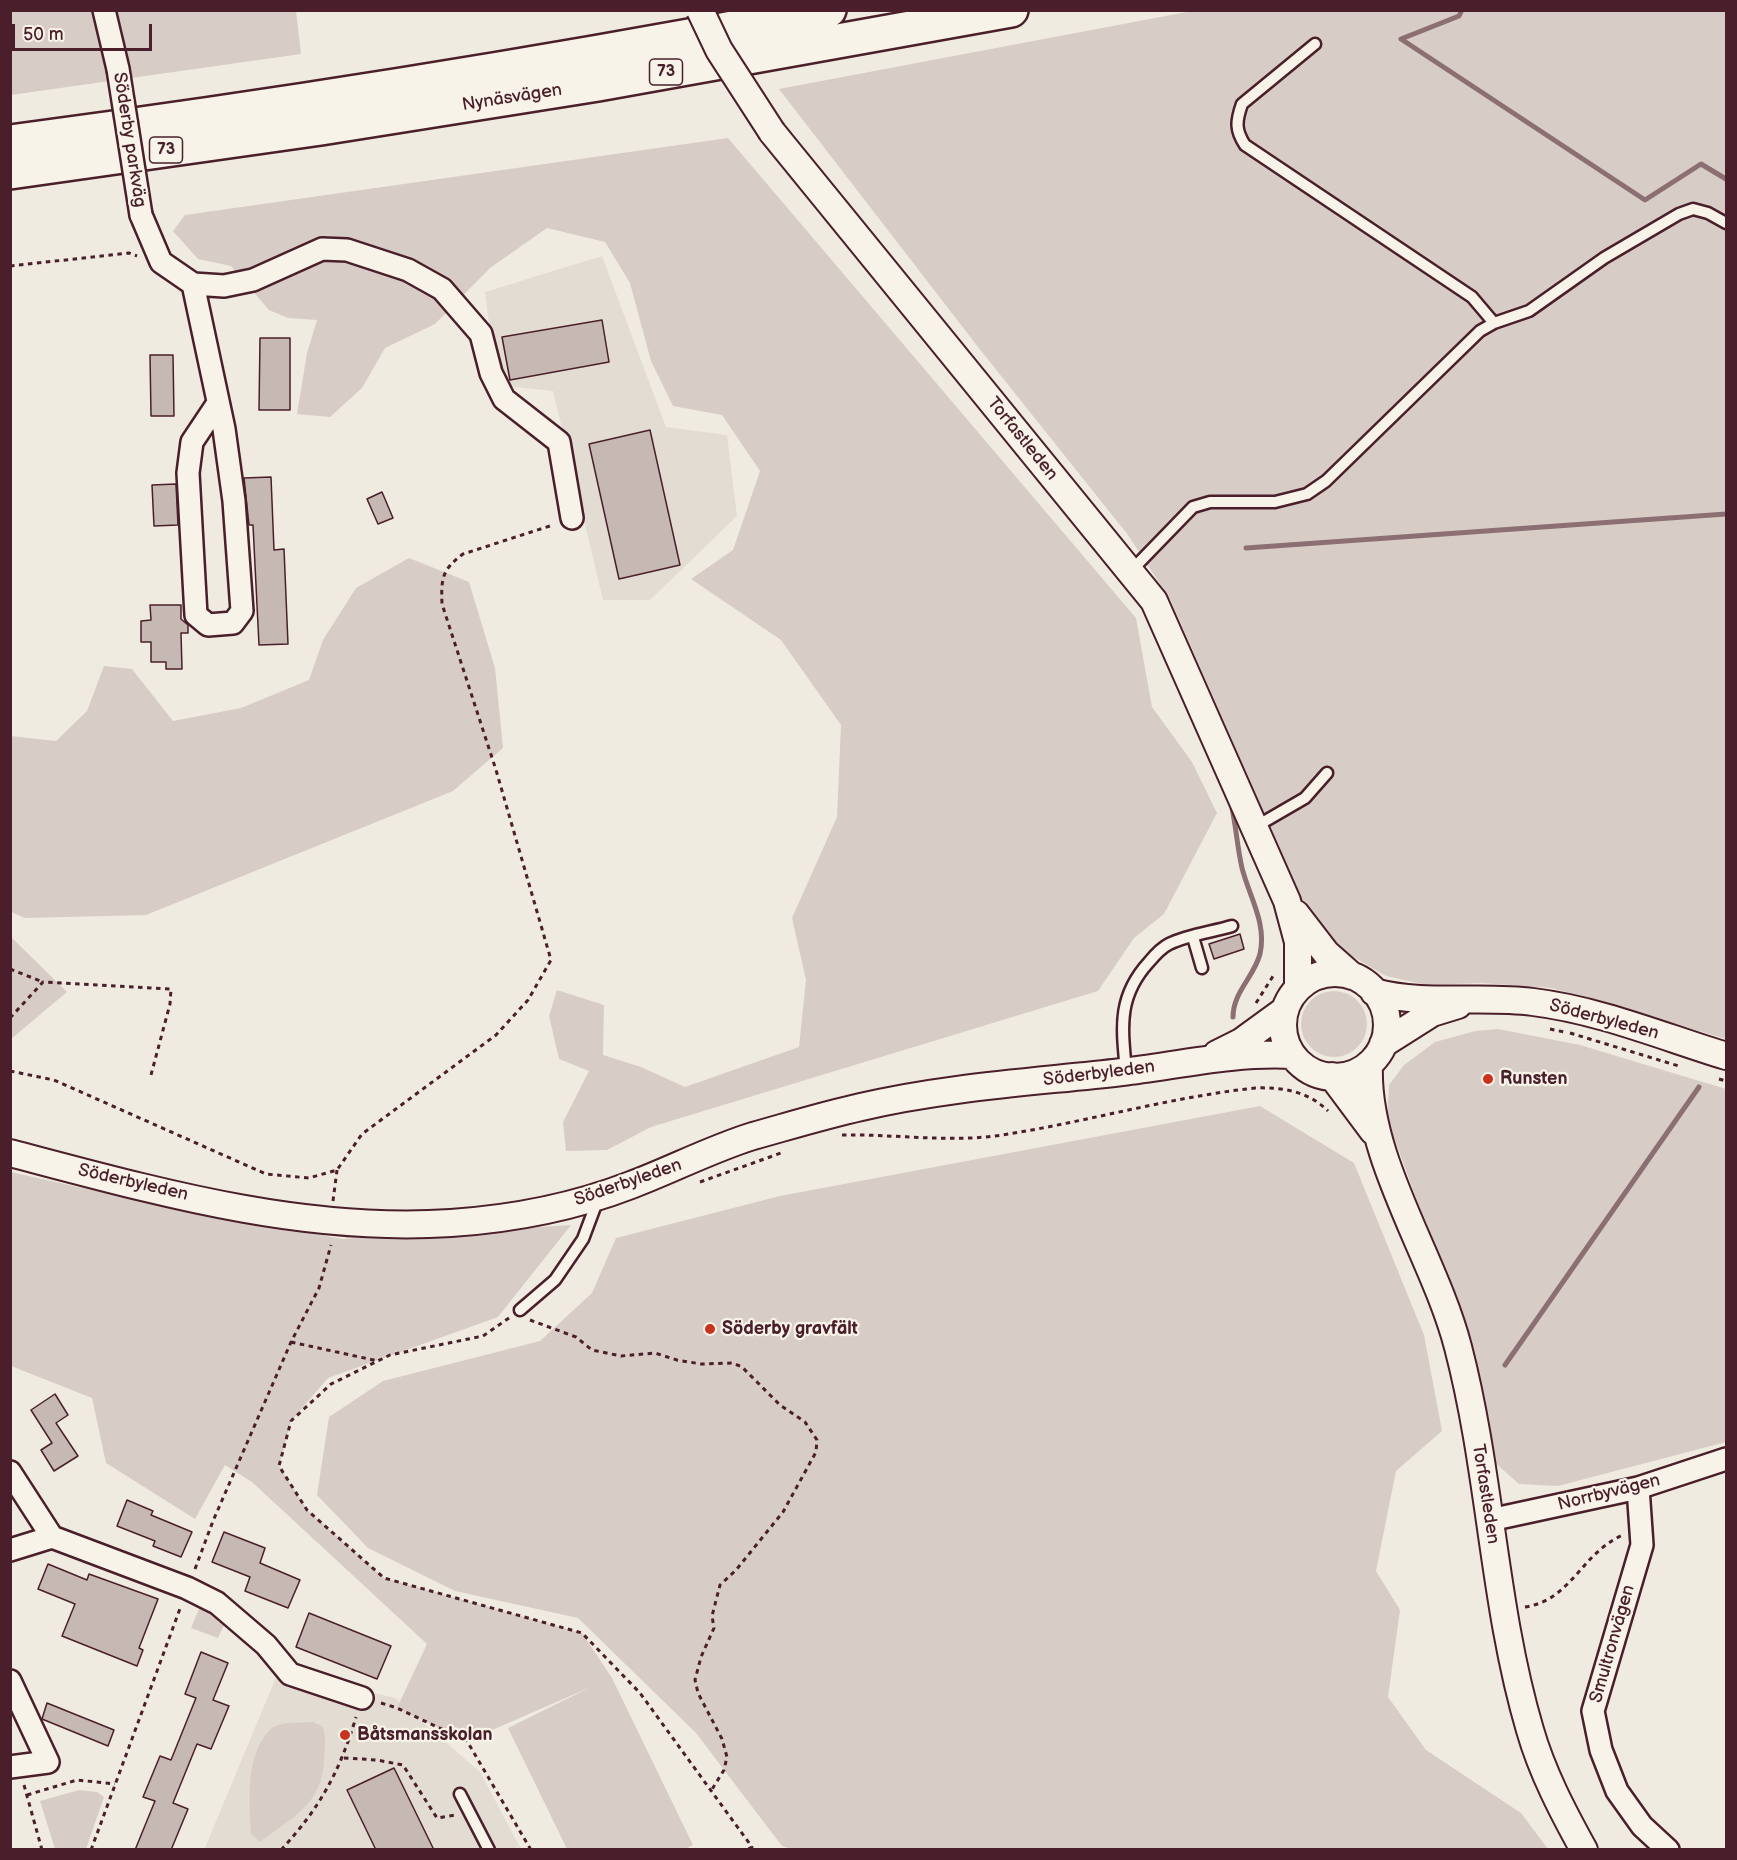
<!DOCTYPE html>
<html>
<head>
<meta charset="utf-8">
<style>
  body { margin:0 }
  #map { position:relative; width:1737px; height:1860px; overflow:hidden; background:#f0ebe0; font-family:"Balsamiq Sans",sans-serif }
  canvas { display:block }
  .frame { position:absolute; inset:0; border:12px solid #4a1f2b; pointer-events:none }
  .scale { position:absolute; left:12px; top:24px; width:140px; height:27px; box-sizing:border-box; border:3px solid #4a1f2b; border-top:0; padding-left:8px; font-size:18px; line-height:21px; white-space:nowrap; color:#4a1f2b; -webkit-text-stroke:4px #f7f3e8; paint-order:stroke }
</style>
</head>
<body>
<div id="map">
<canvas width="1737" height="1860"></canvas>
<div class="frame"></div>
<div class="scale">50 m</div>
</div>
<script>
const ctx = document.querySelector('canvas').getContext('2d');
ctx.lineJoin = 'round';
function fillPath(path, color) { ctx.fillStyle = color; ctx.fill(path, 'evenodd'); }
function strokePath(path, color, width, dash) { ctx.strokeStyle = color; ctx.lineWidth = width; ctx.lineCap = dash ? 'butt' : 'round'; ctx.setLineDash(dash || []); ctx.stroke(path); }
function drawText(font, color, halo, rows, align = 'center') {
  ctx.font = font + ' "Balsamiq Sans",sans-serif'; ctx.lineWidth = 4.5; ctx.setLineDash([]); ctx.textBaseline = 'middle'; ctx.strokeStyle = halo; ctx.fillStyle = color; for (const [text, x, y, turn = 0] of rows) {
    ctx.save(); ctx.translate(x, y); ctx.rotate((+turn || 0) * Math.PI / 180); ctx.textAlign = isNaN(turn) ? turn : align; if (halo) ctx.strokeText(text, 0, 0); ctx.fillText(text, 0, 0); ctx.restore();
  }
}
fillPath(new Path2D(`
  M602,256L666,427L727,435L737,516L650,600H603L553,391L497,385L485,292Z
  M279,1670L395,1698L480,1772L521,1849L204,1850Z`), '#e3dcd2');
fillPath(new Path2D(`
  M10,11H296L301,54L11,95Z
  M1192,11H1726V1039L1552,988L1482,983L1427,985L1386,976L1343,951L1296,895L1259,801L1171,601L1128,535L978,347L779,89Z
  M728,138L1136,618L1152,707L1192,762L1217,813L1164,914L1134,938L1098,991L651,1127L607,1150L566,1151L563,1122L589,1071L559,1059L549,1016L557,990L604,1005L603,1055L641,1067L685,1087L799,1047L806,980L792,918L837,817L841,725L781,640L691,579L733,550L760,471L722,415L673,406L651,361L630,283L605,242L547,228L490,268L435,324L385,348L362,388L330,417L297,414L307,353L317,320L288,318L269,310L231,266L198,259L173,231L185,215Z
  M409,558L469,582L495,668L503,748L453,791L146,915L25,918L11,912V736L56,741L87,711L104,666L132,669L173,721L241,708L309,680L323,640L356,588Z
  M10,936L67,992L11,1039H10Z
  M1301 1024a33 33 0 1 1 66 0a33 33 0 1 1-66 0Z
  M1498,1029L1580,1045L1726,1089V1442L1558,1486L1519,1484L1493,1461L1453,1300L1387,1118L1389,1085L1404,1065L1435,1042L1475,1031Z
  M1260,1106L1354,1163L1424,1335L1442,1431L1396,1471L1376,1571L1400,1610L1388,1697L1426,1750L1521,1813L1548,1849H792L782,1846L696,1733L578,1618L455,1591L368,1548L317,1495L329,1417L383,1381L540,1341L592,1293L616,1238L780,1196Z
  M11,1172L118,1196L342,1239L571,1225L498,1317L328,1378L291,1421L279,1466L307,1510L384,1578L582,1633L612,1678L693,1845L683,1850L567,1849L508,1728L591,1687L467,1741L397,1708L427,1644L252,1482L225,1465L195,1519L106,1463L92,1398L11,1366Z
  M210,1604L227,1618L218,1638L191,1628L199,1609Z
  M313,1722L323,1727C326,1738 325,1748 324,1760C322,1805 292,1817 260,1842L251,1834C249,1802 245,1752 272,1728C282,1721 302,1723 313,1722Z
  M79,1790L97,1792L104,1797L86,1849H55L40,1801Z`), '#d8cdc6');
strokePath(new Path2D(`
  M1462,10L1459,16L1401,39L1645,200L1701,164L1726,179
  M1246,548L1726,514
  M1231,803C1236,825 1237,846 1242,868C1249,896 1267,923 1260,954C1254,977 1233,992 1233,1017
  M1505,1365L1699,1087`), '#8b6f72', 5);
const building = new Path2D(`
  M602,320L609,362L510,380L502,337Z
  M260,338H290V410H259Z
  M150,355H173L174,416H151Z
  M650,430L680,565L619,579L589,444Z
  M271,477L274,550L284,549L288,644L259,645L253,525H249L244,478Z
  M176,484L178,525L154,526L152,485Z
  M382,492L393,518L378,524L367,499Z
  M150,605H181V619L188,625V633H181L182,669H166V662H151V642H141V621L151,620Z
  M1240,934L1244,949L1214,959L1209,944Z
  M55,1394L68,1415L56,1423L78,1456L54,1471L41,1450L52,1443L31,1410Z
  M127,1500L153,1511L151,1515L192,1532L181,1557L153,1546L155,1541L117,1526Z
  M224,1532L265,1548L260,1563L300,1580L288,1608L245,1591L250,1577L212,1562Z
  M48,1564L87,1580L89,1574L158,1599L139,1648L143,1650L137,1666L62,1636L75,1604L38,1589Z
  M309,1613L391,1646L377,1679L296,1647Z
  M201,1652L228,1663L213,1700L229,1706L211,1749L197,1744L173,1803L188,1809L171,1850H135L155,1801L143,1797L160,1756L171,1760L196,1698L185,1694Z
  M47,1703L114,1730L108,1746L42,1719Z
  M394,1768L434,1850H376L347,1790Z`);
fillPath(building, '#c6b8b3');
strokePath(building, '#4a1f2b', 1.5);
const service = new Path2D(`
  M1315,44L1242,104C1236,121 1235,130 1245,145L1472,297L1494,323
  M1130,572L1193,507L1210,502H1275L1307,494L1326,481L1480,331L1494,323L1529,311L1604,258L1679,214L1693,209L1708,213L1726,223
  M1255,827L1305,798L1327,773
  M1193,937L1202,968
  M1126,1071C1122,1028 1117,997 1149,962C1154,956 1161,948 1169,944C1187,935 1212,932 1232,926
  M520,1310L555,1280L583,1239L598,1199
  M460,1794L489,1850`);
const minor = new Path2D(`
  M104,10L118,69
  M141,215L161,262L193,284L224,286L253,280L322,249L347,250L408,270L442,289L481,334L491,373L504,399L559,442L572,518
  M193,284L224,429L234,501L242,611L233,623L208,625L196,615L188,473L192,442L218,403
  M10,1472L52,1537
  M1638,1488L1642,1545L1593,1711L1601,1750L1617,1791L1642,1826L1668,1850
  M1490,1520L1638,1488L1726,1459
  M10,1550L52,1537L187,1588L217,1603L266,1645L290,1674L362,1698
  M10,1681L48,1762L10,1767`);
const tertiary = new Path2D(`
  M772,132L1154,601L1287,901L1298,942V988
  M1296,914L1326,953L1352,976
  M1283 1025a52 52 0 1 1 104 0a52 52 0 1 1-104 0Z
  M1374,992C1425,1006 1481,995 1533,1002C1599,1010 1664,1037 1726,1056
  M1383,1044L1432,1013L1458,1005
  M1217,1054L1241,1042L1285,1010
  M1369,1064C1365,1159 1434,1255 1458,1347C1491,1473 1493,1605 1530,1730C1542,1772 1563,1812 1584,1850
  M1332,1076L1373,1131
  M10,1153C155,1191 300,1233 451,1223C511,1219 574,1207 631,1185C671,1170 711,1149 753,1136C789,1126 825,1115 861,1107C946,1087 1035,1082 1122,1072C1179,1065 1235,1052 1292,1055`);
const motorway = new Path2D(`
  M10,142C284,106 557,62 829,10
  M10,172L321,128L598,84L1011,10`);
strokePath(service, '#4a1f2b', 15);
strokePath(minor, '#4a1f2b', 26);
strokePath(tertiary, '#4a1f2b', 30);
strokePath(motorway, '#4a1f2b', 38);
strokePath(new Path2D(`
  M10,266L129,253L137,256
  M10,969L43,982
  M1256,1003L1275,973
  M10,1018L43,982L171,989L170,1004L151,1075
  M1550,1029L1564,1032
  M1570,1033L1682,1067
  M10,1071L54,1080L266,1174L309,1178L337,1170L362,1134L496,1035L528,1000L551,960L496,770L442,604C441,578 442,570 463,554L553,525
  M1719,1079L1726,1081
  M842,1135C895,1134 950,1143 1002,1135C1087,1122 1170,1097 1255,1088C1282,1087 1308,1091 1328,1111
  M700,1182L781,1153
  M333,1201L337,1170
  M509,1318L483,1336L390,1355L331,1384L291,1421L279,1466L307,1510L384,1578L582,1633L640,1693L752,1847L746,1850
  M530,1320L576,1337L592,1350L621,1356L655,1353L677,1360L701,1364L733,1363L742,1367L780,1405L805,1422L817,1440L816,1452L783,1512L736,1570L720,1585L712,1616L714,1628L701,1657L695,1680L698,1693L722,1739L727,1757L724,1770L711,1791
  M291,1342L378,1361
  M195,1569L213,1521L291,1342L319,1288L331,1245
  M1525,1607C1572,1600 1581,1553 1623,1535
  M381,1703L397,1708L467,1741L531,1850
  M344,1758L377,1760L403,1765L437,1818L456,1815
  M24,1785L42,1850
  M27,1795L77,1780L115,1784
  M91,1850L181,1606
  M281,1850C320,1808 340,1771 356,1717`), '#4a1f2b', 3, [4.5, 4.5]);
strokePath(service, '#f7f3e8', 10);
strokePath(minor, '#f7f3e8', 21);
strokePath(tertiary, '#f7f3e8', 26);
strokePath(motorway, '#f7f3e8', 33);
const minorBridge = new Path2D(`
  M118,69L141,215`);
const tertiaryBridge = new Path2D(`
  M700,10L719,50L772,132`);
strokePath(minorBridge, '#4a1f2b', 26, []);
strokePath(tertiaryBridge, '#4a1f2b', 30, []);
strokePath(minorBridge, '#f7f3e8', 21);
strokePath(tertiaryBridge, '#f7f3e8', 26);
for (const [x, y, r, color] of [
  [1488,1079,6,"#c8321e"],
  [710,1329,6,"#c8321e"],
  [345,1735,6,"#c8321e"]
]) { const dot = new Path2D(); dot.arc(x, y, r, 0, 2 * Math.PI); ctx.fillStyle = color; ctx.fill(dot); strokePath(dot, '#f7f3e8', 2); }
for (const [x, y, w] of [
  [666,72,33],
  [166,150,33]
]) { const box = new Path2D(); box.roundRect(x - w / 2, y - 13, w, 26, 4.5); ctx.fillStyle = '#f7f3e8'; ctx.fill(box); strokePath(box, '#4a1f2b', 1.5); }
drawText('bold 16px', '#4a1f2b', null, [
  ["73",666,72],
  ["73",166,150]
]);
drawText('18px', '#4a1f2b', '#f7f3e8', [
  ["Nynäsvägen",512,98,-9],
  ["Söderby parkväg",129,140,81],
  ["Torfastleden",1022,439,51],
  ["Söderbyleden",1604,1020,15],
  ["Söderbyleden",1099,1074,-7],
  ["Söderbyleden",133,1183,13],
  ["Söderbyleden",628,1183,-19],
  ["Norrbyvägen",1609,1493,-14],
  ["Torfastleden",1485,1494,81],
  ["Smultronvägen",1613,1644,-74]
]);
drawText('bold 18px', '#4a1f2b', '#f7f3e8', [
  ["Runsten",1500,1079],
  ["Söderby gravfält",722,1329],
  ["Båtsmansskolan",357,1735]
], 'left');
</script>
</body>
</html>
